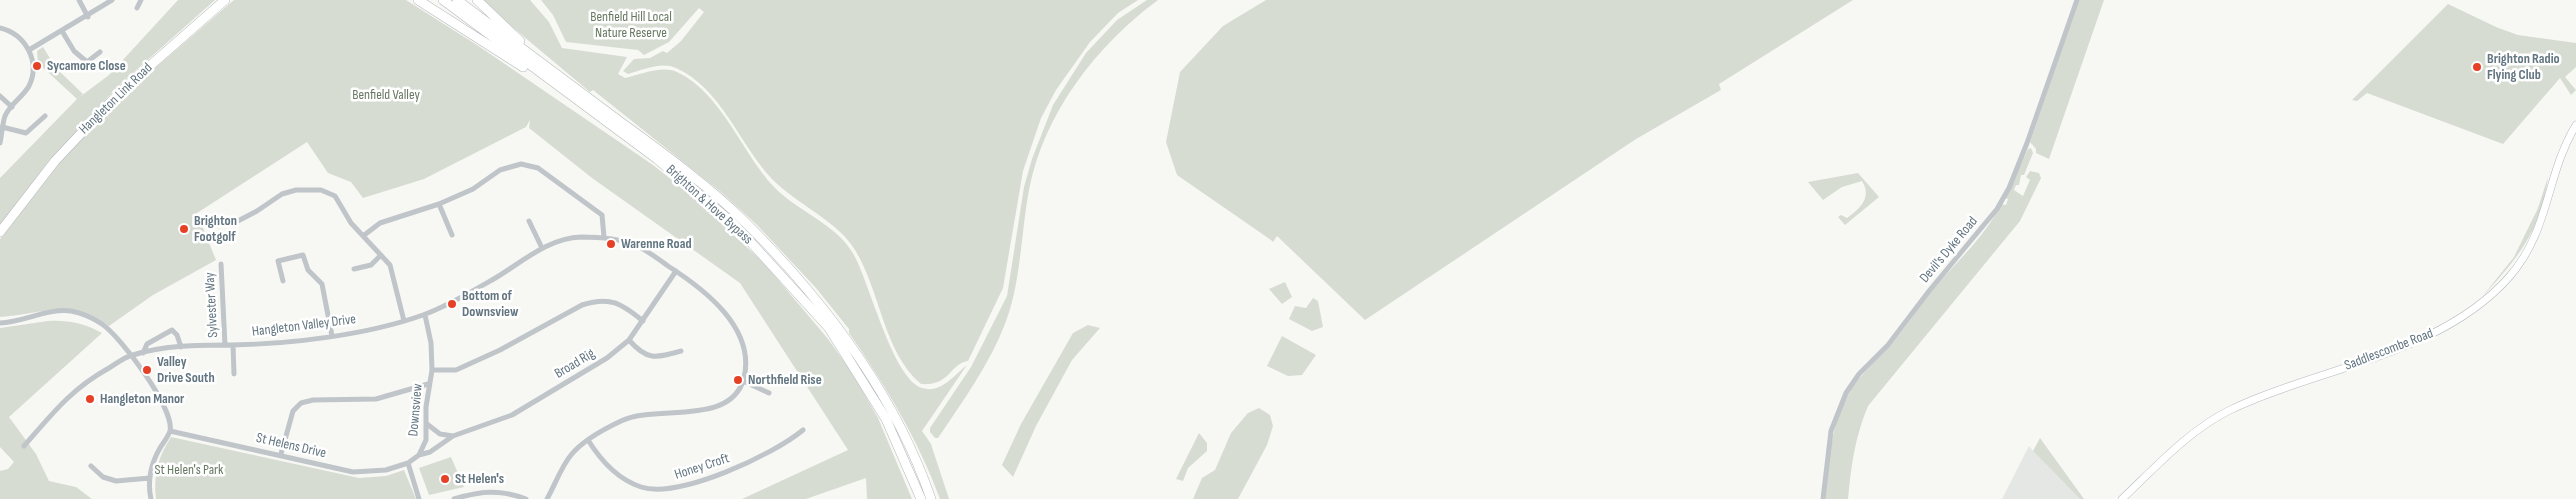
<!DOCTYPE html>
<html>
<head>
<meta charset="utf-8">
<style>
  body { margin:0 }
  canvas { display:block; background:#f7f7f4 }
</style>
</head>
<body>
<canvas width="2576" height="499"></canvas>
<script>
const ctx = document.querySelector('canvas').getContext('2d');
ctx.lineJoin = 'round';
function fillPath(path, color) { ctx.fillStyle = color; ctx.fill(path, 'evenodd'); }
function strokePath(path, color, width, dash) { ctx.strokeStyle = color; ctx.lineWidth = width; ctx.lineCap = dash ? 'butt' : 'round'; ctx.setLineDash(dash || []); ctx.stroke(path); }
function drawText(font, color, halo, rows, align = 'center') {
  ctx.font = font + ' "Sofia Sans Condensed",sans-serif'; ctx.lineWidth = 5; ctx.setLineDash([]); ctx.textBaseline = 'middle'; ctx.strokeStyle = halo; ctx.fillStyle = color; for (const [text, x, y, turn = 0] of rows) {
    ctx.save(); ctx.translate(x, y); ctx.rotate((+turn || 0) * Math.PI / 180); ctx.textAlign = isNaN(turn) ? turn : align; if (halo) ctx.strokeText(text, 0, 0); ctx.fillText(text, 0, 0); ctx.restore();
  }
}
fillPath(new Path2D(`
  M2029,446L2033,451L2080,499H2002Z`), '#e5e7e5');
fillPath(new Path2D(`
  M178,0H215L115,89L56,154L0,228V178L77,99L109,75Z
  M234,0H406L477,45L653,165L687,192L764,263L828,339L853,374L878,418L912,499H867L866,478L806,499H742L848,450L740,283L592,178L529,128L530,120L526,127L424,179L363,198L351,182L328,173L307,142L197,213L216,260L153,295L109,326C71,298 42,314 0,317V239L61,161L126,93Z
  M480,0H530L549,22L562,48L627,57L618,74L625,78C639,75 662,65 677,72C722,93 741,152 774,187C798,212 837,224 854,255C870,284 893,379 922,388C941,394 954,375 967,365L922,431L931,444L949,499H940C919,441 884,383 849,333V329L816,288L757,225L721,192L593,90L590,92Z
  M541,0H1138L1118,13L1090,42L1056,90L1041,118L1023,171L1003,288L968,361C949,364 951,386 921,384C883,352 881,292 855,250C838,221 796,204 772,179C739,144 722,89 676,68C662,61 642,70 628,74L623,71L634,59L650,58L663,51L667,53L681,41L704,12L699,8L669,42L644,55L638,50L566,42L553,15Z
  M1147,0H1158C1096,46 1044,113 1029,190C1021,232 1021,284 1005,324C989,365 963,401 938,438H935L930,432V428L971,367L1007,296L1024,187L1032,159L1053,105L1086,53L1117,20Z
  M1266,0H1853L1719,84L1721,90L1636,139L1365,320L1277,236L1273,242L1271,240L1177,175L1166,142L1180,72L1223,26Z
  M2079,0H2104L2049,159L2036,153V149L2030,142Z
  M2448,4L2496,27L2518,35L2576,43V67L2565,77L2576,90L2571,95L2560,78L2503,144L2367,93L2357,101L2352,100Z
  M43,47L56,68L83,94L77,99L38,63L37,51Z
  M2031,148L2033,153L2024,175H2021L2019,185H2016L2014,190L2023,196L2030,180L2026,177L2030,171L2039,173L2041,178L2020,221L1868,406C1855,437 1851,466 1848,499H1825C1829,459 1831,413 1858,380C1869,366 1883,355 1894,341C1910,322 1923,300 1940,281C1962,257 1987,233 2001,204L2006,205L2008,199L2005,198L2028,149Z
  M1858,173L1879,197L1845,225L1838,217L1841,215L1847,218C1861,208 1872,197 1862,181L1842,187L1823,200L1808,182Z
  M2548,177C2541,231 2517,259 2482,297L2514,257L2538,208Z
  M1285,282L1292,297L1282,304L1269,289Z
  M1313,298L1318,301L1323,327L1312,331L1289,319L1295,306L1306,308Z
  M48,321C68,320 84,323 102,333L9,417L36,454L49,481L76,487L92,499H0V471L8,469L14,462L0,447V328Z
  M1088,325L1100,328L1072,360L1036,426L1013,477L1002,465L1021,424L1073,333Z
  M1282,336L1316,355L1302,375L1288,376L1267,366Z
  M1259,408L1270,415L1273,426L1267,445L1238,499H1193L1202,478L1215,470L1231,433L1248,413Z
  M1199,433L1207,443V451L1188,468L1183,481L1176,479Z
  M171,437L359,478L386,476L404,470L416,499H156C153,475 158,457 171,437Z
  M2040,438L2084,499H2080L2033,451Z
  M451,457L464,487L429,495L419,468Z`), '#d7dcd3');
const secondary = new Path2D(`
  M2122,499C2155,468 2189,430 2230,410C2320,367 2441,355 2510,276C2550,230 2546,174 2576,125`);
const highway = new Path2D(`
  M418,0L523,67
  M443,0L657,159L735,225L829,328L886,419L921,499
  M457,0C511,40 565,80 618,120C660,151 705,183 742,219C823,299 894,391 931,499
  M477,0L520,41
  M0,232L55,161L120,92L225,0`);
strokePath(secondary, '#b3b9bd', 8);
strokePath(highway, '#b4b8bb', 10);
strokePath(new Path2D(`
  M79,0L88,17
  M137,8L141,0
  M0,28C25,34 41,61 29,86C23,97 10,104 5,116C2,125 2,134 0,143
  M62,31L74,51L87,62L100,52
  M29,50L112,0
  M84,69L87,62
  M0,96L12,107
  M2,127L26,133L45,116
  M439,204L452,235
  M529,221L542,248
  M234,223L257,211L282,194L296,190H321L335,196L351,223L390,265L404,321
  M363,236L380,223L439,204L473,189L500,170L521,164L538,168L602,215L604,237
  M221,264L225,345
  M354,269L371,265L381,255
  M283,281L278,261L303,255L308,270L322,284L332,336
  M0,323C24,322 47,308 71,311C82,313 93,318 102,324C121,337 175,409 170,431C168,437 163,443 160,448C151,463 147,482 151,499
  M629,340C647,361 656,358 681,351
  M233,345L234,374
  M143,353L147,344L172,330L177,335L181,347
  M432,370H456L500,350L582,305C610,296 621,303 643,321
  M743,381L769,393
  M427,424L440,434L453,436
  M170,431L353,472L386,470L408,463
  M588,440C601,461 617,479 641,487C679,499 773,455 803,430
  M24,446C52,414 71,389 109,368C116,364 124,357 133,355C164,345 199,345 232,345C291,344 367,335 423,315C446,307 471,292 492,280C520,264 547,238 581,237C599,237 618,238 635,245C647,250 658,259 668,266C704,289 756,328 744,378C731,427 657,404 621,421C604,429 583,440 571,455C561,467 555,485 547,499
  M281,454L293,411L301,403L313,400L376,399L428,384
  M419,455L430,452L453,436L512,415L607,358L629,340L676,271
  M91,466L103,477L116,481L150,478
  M419,499L408,463L419,455L426,440V407L432,370L431,343L425,315
  M454,499C480,491 500,489 526,499
  M1823,499L1831,431L1846,393L1859,374L1888,345L1929,291L1997,209L2009,188L2027,143L2077,0`), '#c0c5c9', 5);
strokePath(secondary, '#fff', 7);
strokePath(highway, '#fff', 9);
for (const [x, y, r, color] of [
  [37,66,5,"#e64126"],
  [2477,67,5,"#e64126"],
  [184,229,5,"#e64126"],
  [611,244,5,"#e64126"],
  [452,304,5,"#e64126"],
  [147,370,5,"#e64126"],
  [738,380,5,"#e64126"],
  [90,399,5,"#e64126"],
  [445,479,5,"#e64126"]
]) { const dot = new Path2D(); dot.arc(x, y, r, 0, 2 * Math.PI); ctx.fillStyle = color; ctx.fill(dot); strokePath(dot, '#fff', 2); }
drawText('14px', '#677861', '#fff', [
  ["Benfield Hill Local",631,17],
  ["Nature Reserve",631,33],
  ["Benfield Valley",386,95],
  ["St Helen's Park",189,470]
]);
drawText('bold 14px', '#627580', '#fff', [
  ["Brighton Radio",2487,59],
  ["Flying Club",2487,75],
  ["Sycamore Close",47,66],
  ["Brighton",194,221],
  ["Footgolf",194,237],
  ["Warenne Road",621,244],
  ["Bottom of",462,296],
  ["Downsview",462,312],
  ["Valley",157,362],
  ["Drive South",157,378],
  ["Northfield Rise",748,380],
  ["Hangleton Manor",100,399],
  ["St Helen's",455,479]
], 'left');
drawText('14px', '#627580', '#fff', [
  ["Hangleton Link Road",116,99,-44],
  ["Brighton & Hove Bypass",709,205,42],
  ["Devil's Dyke Road",1949,250,-50],
  ["Sylvester Way",212,305,-93],
  ["Hangleton Valley Drive",304,326,-7],
  ["Saddlescombe Road",2389,350,-21],
  ["Broad Rig",575,364,-31],
  ["Downsview",416,410,-85],
  ["St Helens Drive",291,446,13],
  ["Honey Croft",702,467,-18]
]);
</script>
</body>
</html>
